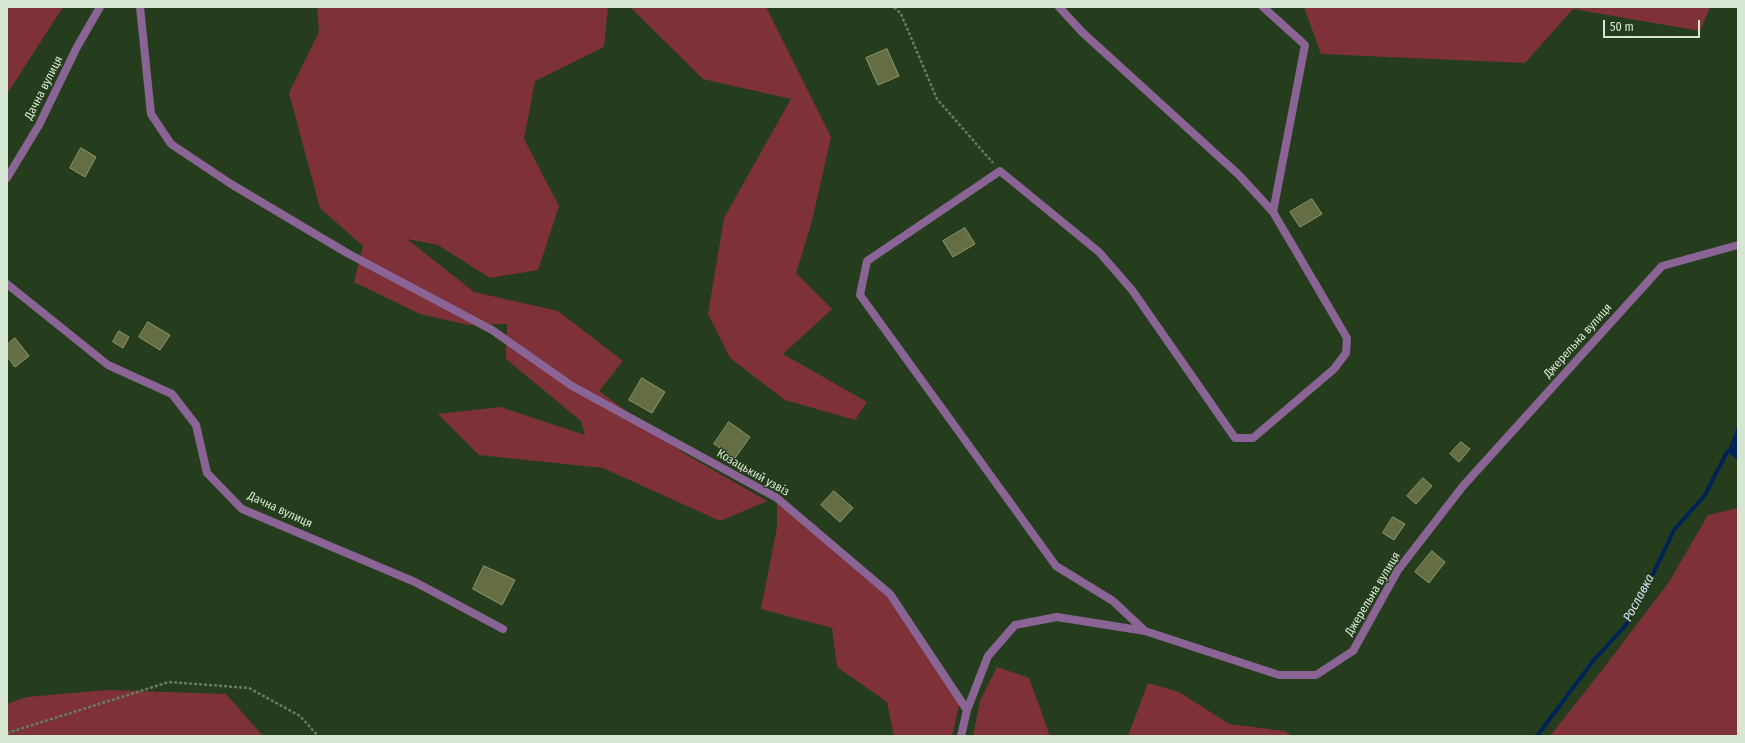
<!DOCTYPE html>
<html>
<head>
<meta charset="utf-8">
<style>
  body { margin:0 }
  #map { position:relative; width:1745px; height:743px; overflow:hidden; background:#263d1d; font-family:"Fira Sans Condensed",sans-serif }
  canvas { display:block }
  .frame { position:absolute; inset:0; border:8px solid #d7e6d2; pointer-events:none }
  .scale { position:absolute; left:1603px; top:20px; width:97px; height:18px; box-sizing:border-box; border:2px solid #d7e6d2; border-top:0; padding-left:5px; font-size:12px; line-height:14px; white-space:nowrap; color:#d7e6d2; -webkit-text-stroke:3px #263d1d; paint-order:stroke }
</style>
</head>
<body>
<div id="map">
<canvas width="1745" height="743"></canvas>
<div class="frame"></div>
<div class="scale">50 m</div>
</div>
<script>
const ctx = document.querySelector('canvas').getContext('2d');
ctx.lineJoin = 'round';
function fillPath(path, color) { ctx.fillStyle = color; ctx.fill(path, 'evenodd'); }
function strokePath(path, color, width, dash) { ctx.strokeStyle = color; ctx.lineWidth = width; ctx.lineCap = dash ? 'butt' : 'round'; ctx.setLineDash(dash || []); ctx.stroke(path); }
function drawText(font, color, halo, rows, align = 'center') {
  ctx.font = font + ' "Fira Sans Condensed",sans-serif'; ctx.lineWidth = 3; ctx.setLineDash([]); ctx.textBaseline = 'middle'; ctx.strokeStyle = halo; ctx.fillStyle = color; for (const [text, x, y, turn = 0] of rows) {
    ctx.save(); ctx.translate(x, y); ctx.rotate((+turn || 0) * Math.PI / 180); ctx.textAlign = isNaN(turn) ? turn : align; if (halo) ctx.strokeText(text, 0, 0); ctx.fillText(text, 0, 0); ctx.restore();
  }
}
fillPath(new Path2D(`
  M7,7H63L7,94Z
  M317,7H608L604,47L535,81L524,139L559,206L538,270L490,278L438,245L407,239L474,292L558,311L623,361L599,391L685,454L767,501L720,521L603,468L479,455L438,414L500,407L585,435L581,421L506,359L507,324L468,325L420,314L354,282L363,246L320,208L289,93L319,32Z
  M630,7H766L831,137L811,225L796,273L832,309L783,354L867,402L855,420L785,400L730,358L708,314L724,218L791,99L703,79Z
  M1304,7H1710L1700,31L1573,9L1525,63L1321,54Z
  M777,498L890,594L960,702L952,736H894L887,702L837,667L832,628L761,609L777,527Z
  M1738,508V736H1550L1606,665L1669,582L1708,515Z
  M997,667L1029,678L1050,736H973L980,701Z
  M1148,683L1179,692L1229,724L1285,731L1292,736H1128Z
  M107,690L226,694L263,736H7V704L27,697Z`), '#7e3138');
fillPath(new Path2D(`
  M1738,425V460L1727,452Z`), '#002357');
strokePath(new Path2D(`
  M1537,736L1593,661L1626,625L1652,576L1674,530L1705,495L1727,452`), '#002357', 4);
const building = new Path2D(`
  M887,49L899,76L878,85L866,58Z
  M81,148L96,157L85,177L70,168Z
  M1312,199L1322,214L1300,227L1290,212Z
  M965,228L975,244L953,257L943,241Z
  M148,322L170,335L160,350L139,337Z
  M119,331L129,337L123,348L113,342Z
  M15,338L29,356L15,367L7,356V345Z
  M642,378L665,392L652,413L629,400Z
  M729,422L750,437L735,458L714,444Z
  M1461,442L1470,449L1459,462L1450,454Z
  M1423,478L1432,486L1416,504L1407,496Z
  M834,491L853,508L840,522L821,505Z
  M1393,517L1405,524L1394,540L1383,533Z
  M1432,551L1445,562L1429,583L1415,572Z
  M484,566L515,580L502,605L473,589Z`);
fillPath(building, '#656d43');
strokePath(building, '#8e976c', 1);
strokePath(new Path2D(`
  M894,7L901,14L937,99L993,163
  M7,733L169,682L249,688L300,716L318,736`), '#677b5f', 2.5, [3, 2]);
strokePath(new Path2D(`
  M140,7L151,114L171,144L231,184L347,253L492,330L572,386L777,498L890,594L967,710
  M1059,7L1082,32L1239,175L1273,212L1347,338L1346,353L1334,369L1253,438H1235L1132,290L1099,252L1000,171L867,261L860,295L1056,566L1113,601L1145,631
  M1263,7L1305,45L1273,212
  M7,178L39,125L77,47L100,7
  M7,284L108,365L172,394L196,425L207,473L242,509L415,582L503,629
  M961,736L967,710L988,656L1015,625L1057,617L1145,631L1279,675H1316L1353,651L1398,570L1463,486L1662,266L1738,245`), '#896495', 8);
drawText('12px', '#d7e6d2', '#263d1d', [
  ["Дачна вулиця",44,88,-63],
  ["Джерельна вулиця",1578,341,-48],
  ["Козацький узвіз",753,473,30],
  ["Дачна вулиця",280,510,25],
  ["Джерельна вулиця",1373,594,-59]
]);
drawText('italic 13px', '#d4e2f6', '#263d1d', [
  ["Рославка",1639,598,-62]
]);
</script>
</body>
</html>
